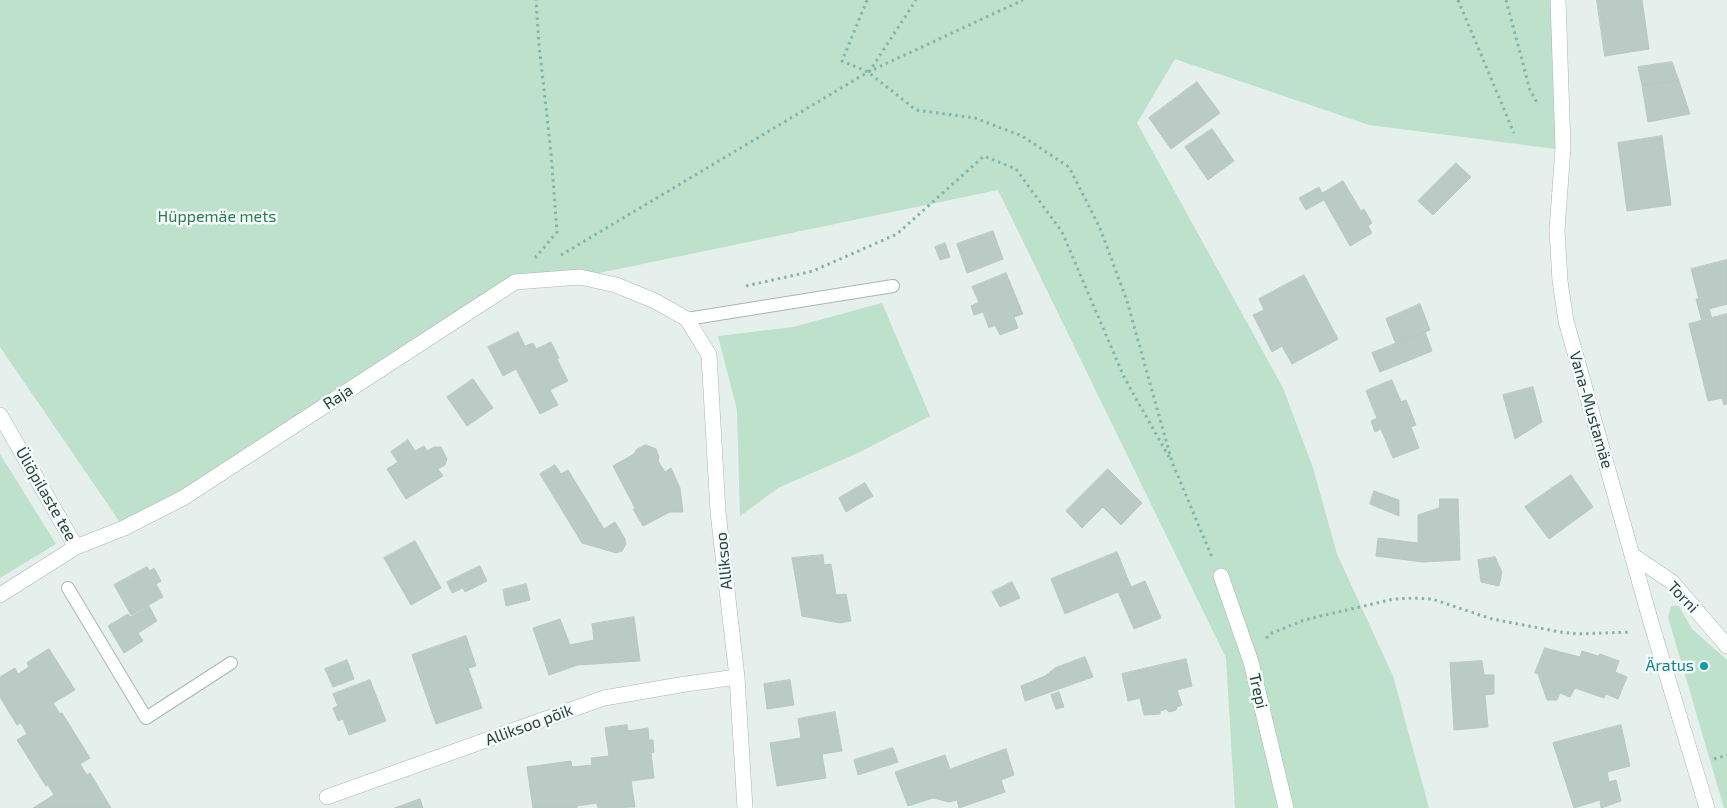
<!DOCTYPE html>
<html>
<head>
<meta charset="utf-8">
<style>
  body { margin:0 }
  canvas { display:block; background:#e5efec }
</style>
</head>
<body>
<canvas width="1727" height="808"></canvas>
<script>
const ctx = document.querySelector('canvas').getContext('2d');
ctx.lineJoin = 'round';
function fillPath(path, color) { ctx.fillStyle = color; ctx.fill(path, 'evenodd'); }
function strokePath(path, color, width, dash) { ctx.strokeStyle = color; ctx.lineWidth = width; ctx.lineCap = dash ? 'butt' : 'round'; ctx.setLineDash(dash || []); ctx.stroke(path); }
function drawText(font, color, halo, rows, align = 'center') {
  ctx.font = font + ' "Exo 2",sans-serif'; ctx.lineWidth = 5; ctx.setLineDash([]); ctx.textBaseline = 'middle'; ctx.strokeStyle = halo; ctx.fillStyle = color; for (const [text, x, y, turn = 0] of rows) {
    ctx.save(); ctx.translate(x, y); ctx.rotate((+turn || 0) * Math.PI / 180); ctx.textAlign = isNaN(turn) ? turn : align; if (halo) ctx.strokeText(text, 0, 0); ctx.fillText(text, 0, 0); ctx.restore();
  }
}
fillPath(new Path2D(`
  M0,0H1554L1556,149L1369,125L1175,59L1137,123L1283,388L1313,468L1337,554L1393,676L1429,808H1235L1226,658L998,190L580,277L515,282L124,528L0,347Z
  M882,303L930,416L860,452L778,488L740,516L737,410L718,336L793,327Z
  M0,454L56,544L0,578Z
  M1671,606H1679L1692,629L1727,660V808H1724L1668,617Z`), '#bde1cb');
const building = new Path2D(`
  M1597,0H1642L1649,49L1605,56Z
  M1672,62L1679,81L1642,85L1638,67Z
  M1679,81L1690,114L1648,122L1642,85Z
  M1197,82L1220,113L1171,149L1149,118Z
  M1212,129L1234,161L1208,180L1185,147Z
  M1662,136L1671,205L1627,211L1618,143Z
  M1456,163L1471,177L1433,215L1418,201Z
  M1343,181L1361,211L1364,209L1372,223L1368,226L1372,233L1350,246L1324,200L1306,210L1299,198L1319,187L1322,193Z
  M993,231L1003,259L967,273L957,244Z
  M945,243L950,257L940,260L935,247Z
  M1727,260V304L1709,309L1712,319L1702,321L1696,299H1699L1691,269Z
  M1006,273L1023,314L1014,317L1018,328L1000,335L995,325L989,328L983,312L974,315L971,306L979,302L972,287Z
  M1304,275L1338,339L1292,364L1282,346L1272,352L1253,315L1264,310L1259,299Z
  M1420,304L1430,330L1396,344L1386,319Z
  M1727,314V404L1724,405L1722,398L1708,401L1689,324Z
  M518,332L525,346L533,343L536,349L551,342L559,358L557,359L568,381L550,390L558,405L540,414L516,369L503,376L488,347Z
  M1425,332L1432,351L1380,372L1372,353Z
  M473,379L493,408L467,426L447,397Z
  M1392,380L1401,402L1406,400L1416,425L1411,427L1419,448L1393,458L1381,429L1375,432L1371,421L1377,418L1366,391Z
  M1533,387L1542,422L1515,439L1503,395Z
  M408,440L415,451L424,446L427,451L434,447H441L447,459L445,465L438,469L443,476L406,499L387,469L398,462L391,452Z
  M646,445L656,449L659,457L658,461L665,472L671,468L680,488L683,512H670L643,526L633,509L635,508L613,466L634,454L636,450Z
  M555,465L561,474L568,470L604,529L615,522L625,539L626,544L622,551L616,553L582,543L540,474Z
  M1108,469L1142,503L1121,525L1103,507L1082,528L1066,511Z
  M1571,475L1593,507L1549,539L1525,507Z
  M865,483L873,496L846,512L839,498Z
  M1374,491L1399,500V516L1370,504Z
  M1440,499H1458L1460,560L1423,562L1376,556L1378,538L1418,543V515L1439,508Z
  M415,541L441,588L411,605L384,558Z
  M1117,552L1131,587L1145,581L1161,618L1134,629L1118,592L1065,614L1051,579Z
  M823,555L824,565L831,564L836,595L846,594L851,621L840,623L802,616L792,558Z
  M1495,557L1502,572L1499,586L1481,582L1478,560Z
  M480,566L487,581L465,592L463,588L452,593L447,582Z
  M147,567L150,571L154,568L161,581L156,584L163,597L131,615L114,585Z
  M1012,582L1020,598L1000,607L992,592Z
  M526,584L530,600L506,606L503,590Z
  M149,606L157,621L138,633L143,641L124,653L108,626L128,614L130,617Z
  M634,617L640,661L578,665L549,675L533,628L560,619L570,645L594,640L592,624Z
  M466,636L476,666L468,668L482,708L436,724L412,655Z
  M1545,648L1580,657L1582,651L1598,656L1600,654L1619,661L1615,672L1627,677L1618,699L1606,694L1604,698L1575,688L1570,697L1560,693L1557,700H1547L1538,674L1535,673Z
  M49,649L75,690L53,703L60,714L62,713L90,758L80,764L87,775L90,773L111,808H33L54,795L48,785L46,786L17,740L27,734L21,723L17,725L0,697V677L15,668L18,674L29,667L27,663Z
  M1085,657L1093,677L1025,701L1021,686L1045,676L1055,668Z
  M1186,659L1192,686L1177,690L1182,705L1177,707L1176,710L1169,712L1166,709L1160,711V714L1144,715L1140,698L1128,701L1122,674Z
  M347,660L354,679L333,687L325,669Z
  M1482,661L1484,675H1494V694L1485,695L1488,727L1454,730L1450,663Z
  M370,680L386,721L349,735L343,719L338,721L333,708L338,706L333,694Z
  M790,680L794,705L767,709L764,684Z
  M1059,692L1064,707L1056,709L1051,695Z
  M835,712L842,751L822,754L826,778L777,786L770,743L801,738L798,719Z
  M627,725L628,731L648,728L649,740H653L654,752L651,753L654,778L631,781L635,807L598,808L597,803L577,806V808H533L527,767L571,761L572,767L592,765L591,758L609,756L605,728Z
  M1621,725L1630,766L1607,772L1609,782L1616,780L1621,801L1601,808L1600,800L1574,808L1553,743Z
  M893,748L898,762L858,775L854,760Z
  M1006,749L1014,775L1001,780L1005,792L959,808L957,800L949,802L933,798L908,806L895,772L945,755L950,769Z
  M420,799L423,808H395Z`);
fillPath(building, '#bacac5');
strokePath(building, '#b7c9c4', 1);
const service = new Path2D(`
  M687,319L893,286
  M68,588L146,718L231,663`);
const minor = new Path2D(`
  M1558,0L1563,148L1557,230L1560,281L1566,321L1652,626L1707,808
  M0,415L76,547
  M1632,555L1672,582L1727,646
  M1221,576L1251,662L1286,808
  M0,595L76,547L124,528L183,498L515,282L580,277L616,285L655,301L687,319L709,355L718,512L737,677L745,808
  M327,797L604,698L686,684L737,677`);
strokePath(service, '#a7b8b4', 14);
strokePath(minor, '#a7b8b4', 16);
strokePath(new Path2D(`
  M867,0L842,61L868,72L916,110L975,118L1022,136L1069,167L1100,228L1127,301L1172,462L1212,557
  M1458,0L1514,133
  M1506,0L1530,90L1538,104
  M869,72L916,0
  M561,255L868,72L1023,0
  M535,258L557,232L551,153L539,44L536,0
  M746,286L813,271L897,234L984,156L1016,169L1062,232L1124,377L1169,457
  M1266,638L1272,633L1304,620L1394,599L1414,598L1432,599L1492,619L1560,632L1578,634L1631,632
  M1714,759L1727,755`), '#83b5ac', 3, [2.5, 4]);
strokePath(service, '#fff', 12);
strokePath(minor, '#fff', 15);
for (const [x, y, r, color] of [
  [1704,666,5,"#0f9aa8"]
]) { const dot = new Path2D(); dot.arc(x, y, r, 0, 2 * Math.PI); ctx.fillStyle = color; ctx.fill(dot); strokePath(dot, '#f6fbf9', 2); }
drawText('16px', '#297d55', '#f6fbf9', [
  ["Hüppemäe mets",217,217]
]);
drawText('16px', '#22433e', '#f6fbf9', [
  ["Raja",338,397,-33],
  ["Vana-Mustamäe",1591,410,74],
  ["Üliõpilaste tee",46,494,60],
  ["Alliksoo",724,561,-96],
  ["Torni",1683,597,46],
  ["Trepi",1258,691,77],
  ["Alliksoo põik",529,725,-20]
]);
drawText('16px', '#0d838f', '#f6fbf9', [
  ["Äratus",1694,666]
], 'right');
</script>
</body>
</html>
